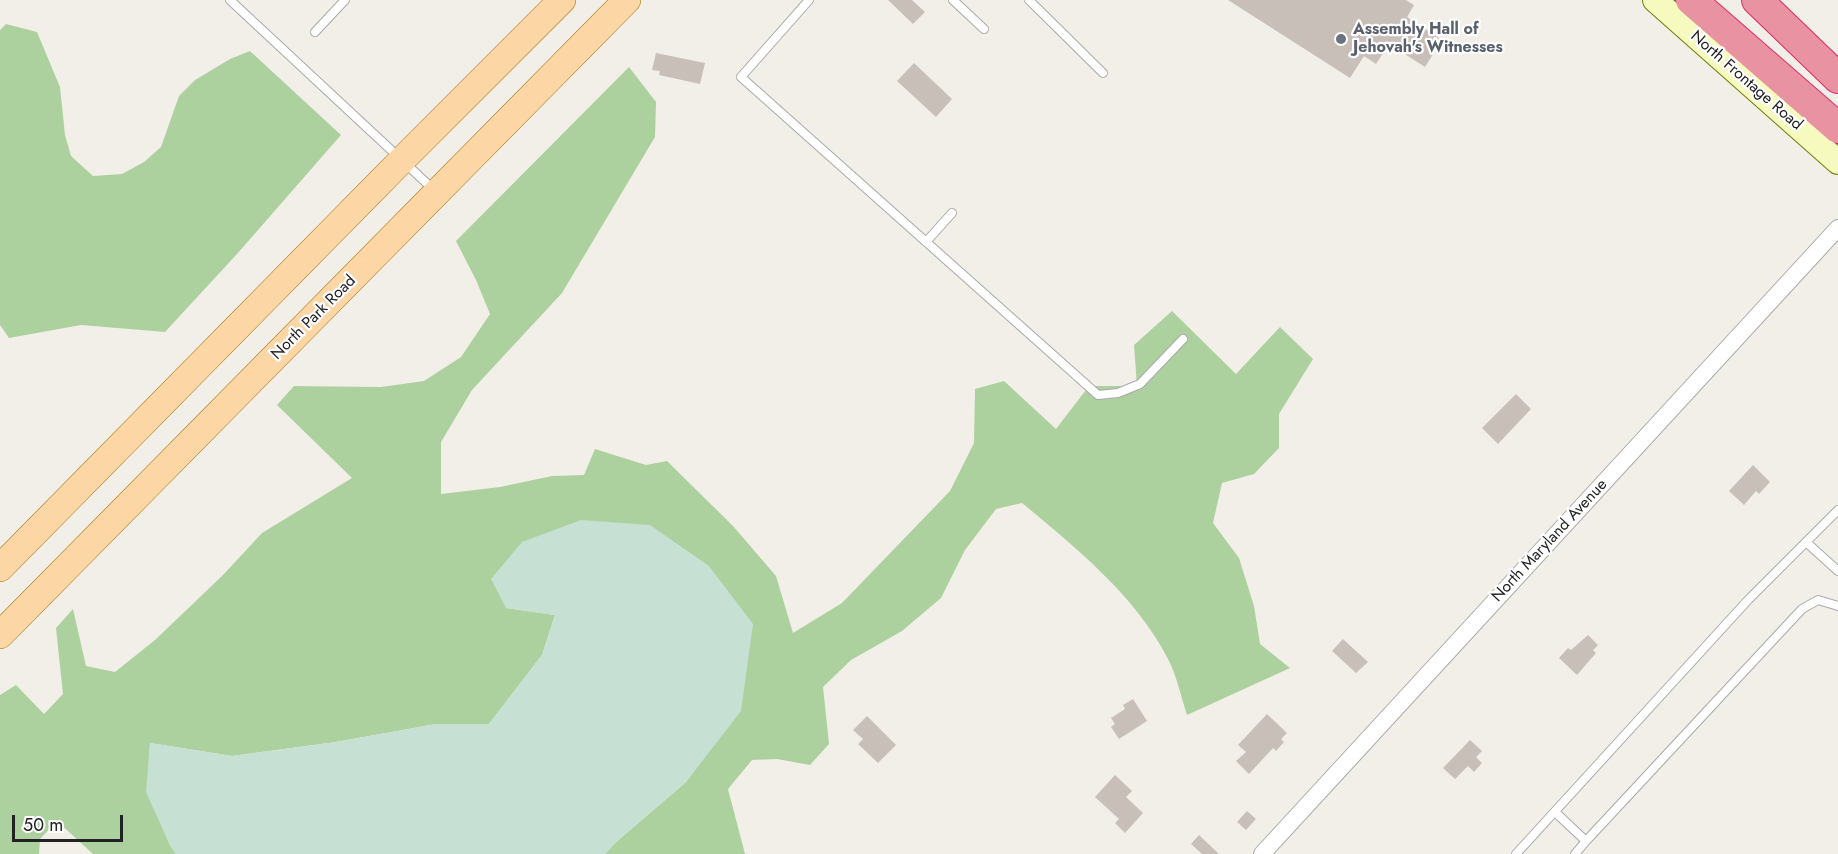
<!DOCTYPE html>
<html>
<head>
<meta charset="utf-8">
<style>
  body { margin:0 }
  #map { position:relative; width:1838px; height:854px; overflow:hidden; background:#f2efe9; font-family:Jost,sans-serif }
  canvas { display:block }
  .scale { position:absolute; left:12px; top:815px; width:111px; height:27px; box-sizing:border-box; border:3px solid #222; border-top:0; padding-left:8px; font-size:18px; line-height:21px; white-space:nowrap; color:#222; -webkit-text-stroke:4px #fff; paint-order:stroke }
</style>
</head>
<body>
<div id="map">
<canvas width="1838" height="854"></canvas>
<div class="scale">50 m</div>
</div>
<script>
const ctx = document.querySelector('canvas').getContext('2d');
ctx.lineJoin = 'round';
function fillPath(path, color) { ctx.fillStyle = color; ctx.fill(path, 'evenodd'); }
function strokePath(path, color, width, dash) { ctx.strokeStyle = color; ctx.lineWidth = width; ctx.lineCap = dash ? 'butt' : 'round'; ctx.setLineDash(dash || []); ctx.stroke(path); }
function drawText(font, color, halo, rows, align = 'center') {
  ctx.font = font + ' Jost,sans-serif'; ctx.lineWidth = 4.5; ctx.setLineDash([]); ctx.textBaseline = 'middle'; ctx.strokeStyle = halo; ctx.fillStyle = color; for (const [text, x, y, turn = 0] of rows) {
    ctx.save(); ctx.translate(x, y); ctx.rotate((+turn || 0) * Math.PI / 180); ctx.textAlign = isNaN(turn) ? turn : align; if (halo) ctx.strokeText(text, 0, 0); ctx.fillText(text, 0, 0); ctx.restore();
  }
}
fillPath(new Path2D(`
  M6,24L37,32L60,87L65,135L71,156L93,176L122,174L144,162L161,147L179,96L195,80L230,59L250,51L341,135L237,254L165,332L81,325L9,338L0,325V30Z
  M629,67L656,102L655,137L562,293L472,390L441,442V494L500,487L552,476L584,475L595,449L646,465L667,461L733,526L776,576L793,633L842,603L950,491L974,443L975,389L1004,381L1056,429L1089,386H1137L1134,345L1172,311L1236,374L1280,327L1313,359L1279,414V448L1254,474L1222,483L1213,523L1239,558L1254,606L1260,644L1290,668L1187,715C1181,697 1177,676 1168,659C1136,596 1075,547 1022,503L996,509L965,550L941,598L902,631L851,660L823,687L829,744L810,765L777,759L752,760L728,789L745,854H605L616,842L686,782L712,747L753,624L506,608L555,615L542,655L489,724H436L336,742L232,756L150,743L147,792L170,845L176,854H93L57,821L40,839L39,854H0V695L16,685L44,714L63,694L56,628L73,609L86,666L115,672L155,640L223,575L262,533L352,478L277,405L294,386L381,387L424,381L461,357L490,314L476,280L456,241Z`), '#add19e');
fillPath(new Path2D(`
  M581,520L650,525L709,566L753,624L741,711L686,782L616,842L605,854H176L170,845L146,792L150,743L232,756L336,742L436,724H489L542,655L555,615L506,608L491,579L522,542Z`), '#c6e0d4');
fillPath(new Path2D(`
  M888,0H912L925,12L913,24Z
  M1228,0H1406L1414,5L1407,17L1442,40L1425,67L1389,44L1376,64L1364,56L1350,78Z
  M656,53L705,63L700,84L659,75L660,71L652,70Z
  M914,63L952,99L936,117L897,81Z
  M1516,394L1531,409L1498,444L1482,428Z
  M1753,465L1770,482L1759,494L1756,491L1744,505L1729,491Z
  M1588,635L1598,645L1593,650L1596,653L1577,675L1559,658L1568,648L1571,650Z
  M1343,639L1368,662L1356,673L1332,651Z
  M1133,699L1147,721L1119,739L1111,727L1115,724L1111,718L1125,709L1123,705Z
  M1267,714L1287,733L1281,739L1284,742L1276,751L1273,748L1249,774L1236,761L1246,752L1238,745Z
  M867,716L896,745L878,763L858,744L863,739L853,730Z
  M1470,740L1482,751L1476,757L1482,763L1474,772L1468,766L1455,779L1443,768Z
  M1115,775L1132,791L1126,797L1143,813L1125,833L1115,823L1119,819L1095,797Z
  M1247,811L1256,819L1246,830L1237,822Z
  M1199,835L1219,854H1202L1191,844Z`), '#c7bfb8');
const lane = new Path2D(`
  M230,0L434,190
  M809,0L741,77L1098,395L1118,393L1140,384L1183,339
  M953,0L984,29
  M1029,0L1103,73
  M315,32L345,0
  M926,242L952,213
  M1806,542L1838,571
  M1555,812L1586,841L1575,854
  M1586,841L1802,609L1818,600L1838,606
  M1516,854L1748,600L1838,510`);
const street = new Path2D(`
  M1262,854L1838,228`);
const secondary = new Path2D(`
  M1655,0L1838,162`);
const primary = new Path2D(`
  M0,568L401,161L562,0
  M0,635L627,0`);
const highway = new Path2D(`
  M1691,0L1838,128
  M1757,0L1838,78`);
strokePath(lane, '#a9a9a9', 10);
strokePath(street, '#a9a9a9', 18);
strokePath(secondary, '#707d05', 26);
strokePath(primary, '#a06b00', 28);
strokePath(highway, '#dc2a67', 32);
strokePath(lane, '#fff', 8);
strokePath(street, '#fff', 16);
strokePath(secondary, '#f7fabf', 24);
strokePath(primary, '#fcd6a4', 27);
strokePath(highway, '#e892a2', 30);
for (const [x, y, r, color] of [
  [1341,39,6,"#6b7280"]
]) { const dot = new Path2D(); dot.arc(x, y, r, 0, 2 * Math.PI); ctx.fillStyle = color; ctx.fill(dot); strokePath(dot, '#fff', 2); }
drawText('bold 16px', '#5b616d', '#fff', [
  ["Assembly Hall of",1353,30],
  ["Jehovah's Witnesses",1353,48]
], 'left');
drawText('16px', '#222', '#fff', [
  ["North Frontage Road",1746,81,41],
  ["North Park Road",314,318,-45],
  ["North Maryland Avenue",1550,541,-47]
]);
</script>
</body>
</html>
